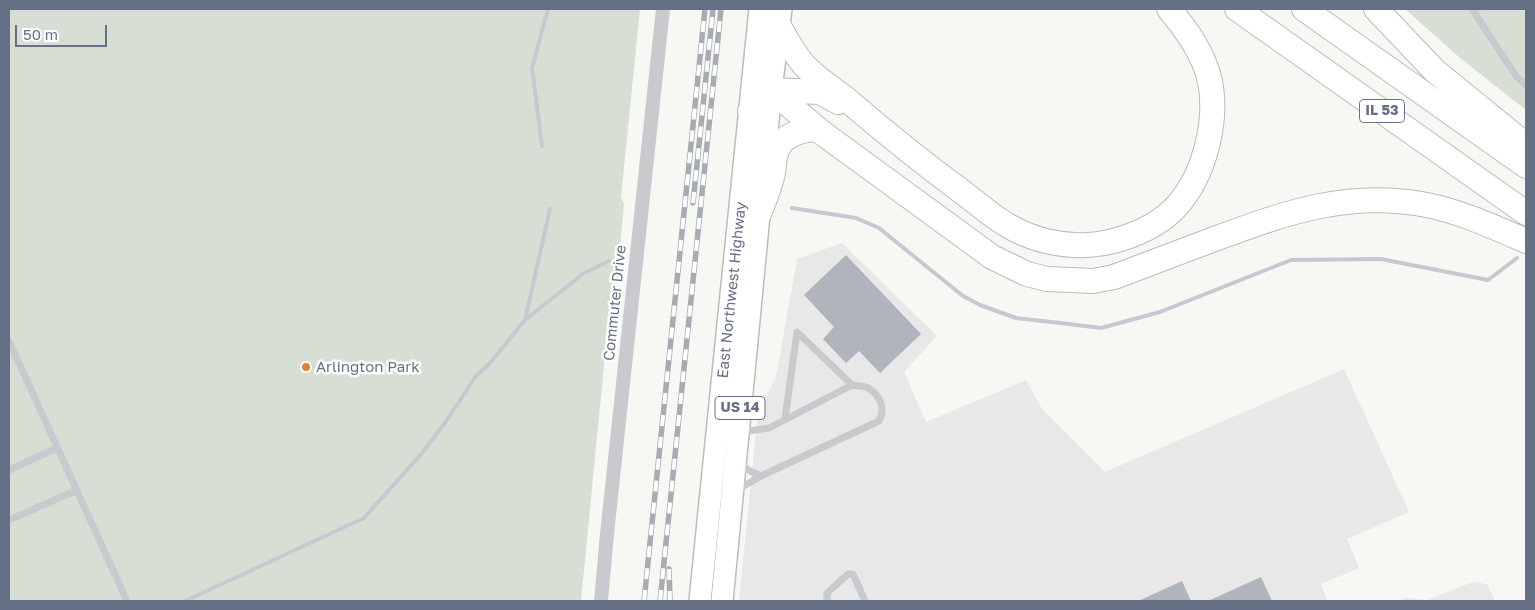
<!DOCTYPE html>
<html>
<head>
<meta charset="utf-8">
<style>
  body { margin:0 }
  #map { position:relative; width:1535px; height:610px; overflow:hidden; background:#f7f7f4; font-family:"Golos Text",sans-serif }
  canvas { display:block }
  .frame { position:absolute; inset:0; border:10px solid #667085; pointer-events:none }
  .scale { position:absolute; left:15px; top:25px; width:92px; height:22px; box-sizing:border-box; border:2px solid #667085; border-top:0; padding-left:6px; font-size:15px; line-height:18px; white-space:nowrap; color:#667085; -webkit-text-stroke:4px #fff; paint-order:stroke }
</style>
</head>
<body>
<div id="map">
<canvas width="1535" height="610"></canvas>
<div class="frame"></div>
<div class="scale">50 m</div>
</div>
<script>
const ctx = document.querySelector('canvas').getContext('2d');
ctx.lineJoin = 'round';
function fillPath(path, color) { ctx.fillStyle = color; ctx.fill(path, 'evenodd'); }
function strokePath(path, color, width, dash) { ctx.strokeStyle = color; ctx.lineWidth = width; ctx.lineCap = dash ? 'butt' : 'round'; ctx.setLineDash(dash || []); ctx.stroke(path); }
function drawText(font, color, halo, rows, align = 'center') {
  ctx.font = font + ' "Golos Text",sans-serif'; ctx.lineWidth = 5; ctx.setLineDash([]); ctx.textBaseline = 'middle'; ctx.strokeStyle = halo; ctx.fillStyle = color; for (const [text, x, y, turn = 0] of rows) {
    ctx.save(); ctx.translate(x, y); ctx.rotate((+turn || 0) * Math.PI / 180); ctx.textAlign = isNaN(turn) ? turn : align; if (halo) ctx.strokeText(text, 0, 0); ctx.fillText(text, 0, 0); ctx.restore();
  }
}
fillPath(new Path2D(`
  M842,243L937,336L904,372L926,422L1026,380L1042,409L1105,472L1344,369L1409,512L1347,539L1359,568L1321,584L1328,601H739L758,411L776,377L797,259Z
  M1473,582L1487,584L1495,601H1398L1405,598L1427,600Z`), '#e8e8e8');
fillPath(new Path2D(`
  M9,9H640L621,197L624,204L615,299L610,304L581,601H9Z
  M1405,9H1526V110L1460,58Z`), '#d7dfd5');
strokePath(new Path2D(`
  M542,146L532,68L548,9
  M792,208L856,218L879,228L963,296L980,305L1016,318L1069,324L1101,328L1160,312L1291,260L1381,259L1488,280L1517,258
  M525,320L550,209
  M185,601L364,518L422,453L445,423L476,376L490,363L525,320L584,273L609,261`), '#c5cad1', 4);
fillPath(new Path2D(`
  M846,255L921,334L880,373L859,351L846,363L823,339L834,327L804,295Z
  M1261,577L1272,601H1208Z
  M1182,581L1191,601H1138Z`), '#b0b4bd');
const primary = new Path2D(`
  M700,601L760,9
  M722,601L771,90L781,9`);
const motorway = new Path2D(`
  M1237,9L1526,213
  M1304,9L1526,166
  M1376,9L1435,71L1526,145
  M780,28C787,40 795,55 805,66C818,80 837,91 852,104C887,134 923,163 961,191C976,202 991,216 1007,225C1027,237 1051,244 1075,245C1108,247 1152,232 1175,208C1205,176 1219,119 1209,77C1202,51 1186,29 1169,9
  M757,50L771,90L821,132L992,257L1027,274L1047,279L1093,281L1114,277C1148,264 1183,251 1217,238C1288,212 1349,190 1427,205C1461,212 1494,227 1526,241
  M750,111L761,96L771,90L820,92L838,102
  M759,214C764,201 770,187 773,173C774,166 774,159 776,153C781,135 801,130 817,129`);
strokePath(primary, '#babcc1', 24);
strokePath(motorway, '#babbbf', 26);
strokePath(new Path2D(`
  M1472,9L1516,76L1526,85
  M9,341L127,601
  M741,431H748L769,428L852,385L797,332L785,419
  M740,464L750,471L761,476
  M9,470L57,448
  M737,490L761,476L879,421C886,409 880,395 868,388C864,386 857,386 852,385
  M9,520L77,490
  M827,601V593L848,574H853L865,601`), '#c8cace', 7);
strokePath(new Path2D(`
  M601,601L607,534L663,9`), '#c8cace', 14);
strokePath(primary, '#fff', 21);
strokePath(motorway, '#fff', 24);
const rail = new Path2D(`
  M693,203L713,9
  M669,569L670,601
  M644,601L705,9
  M660,601L721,9`);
strokePath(rail, '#a7abb2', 5.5);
strokePath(rail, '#fff', 4, [11]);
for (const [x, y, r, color] of [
  [306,367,5,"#e38029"]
]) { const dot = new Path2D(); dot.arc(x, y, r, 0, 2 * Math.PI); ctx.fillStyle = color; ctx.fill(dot); strokePath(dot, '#fff', 2); }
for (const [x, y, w] of [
  [1382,111,45],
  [740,408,50]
]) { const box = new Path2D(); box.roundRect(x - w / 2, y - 11.5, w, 23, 4); ctx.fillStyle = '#fff'; ctx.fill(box); strokePath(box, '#667085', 1); }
drawText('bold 14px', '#667085', null, [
  ["IL 53",1382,111],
  ["US 14",740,408]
]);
drawText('15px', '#667085', '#fff', [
  ["East Northwest Highway",732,290,-84],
  ["Commuter Drive",615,303,-84]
]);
drawText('15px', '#667085', '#fff', [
  ["Arlington Park",316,367]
], 'left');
</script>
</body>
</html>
